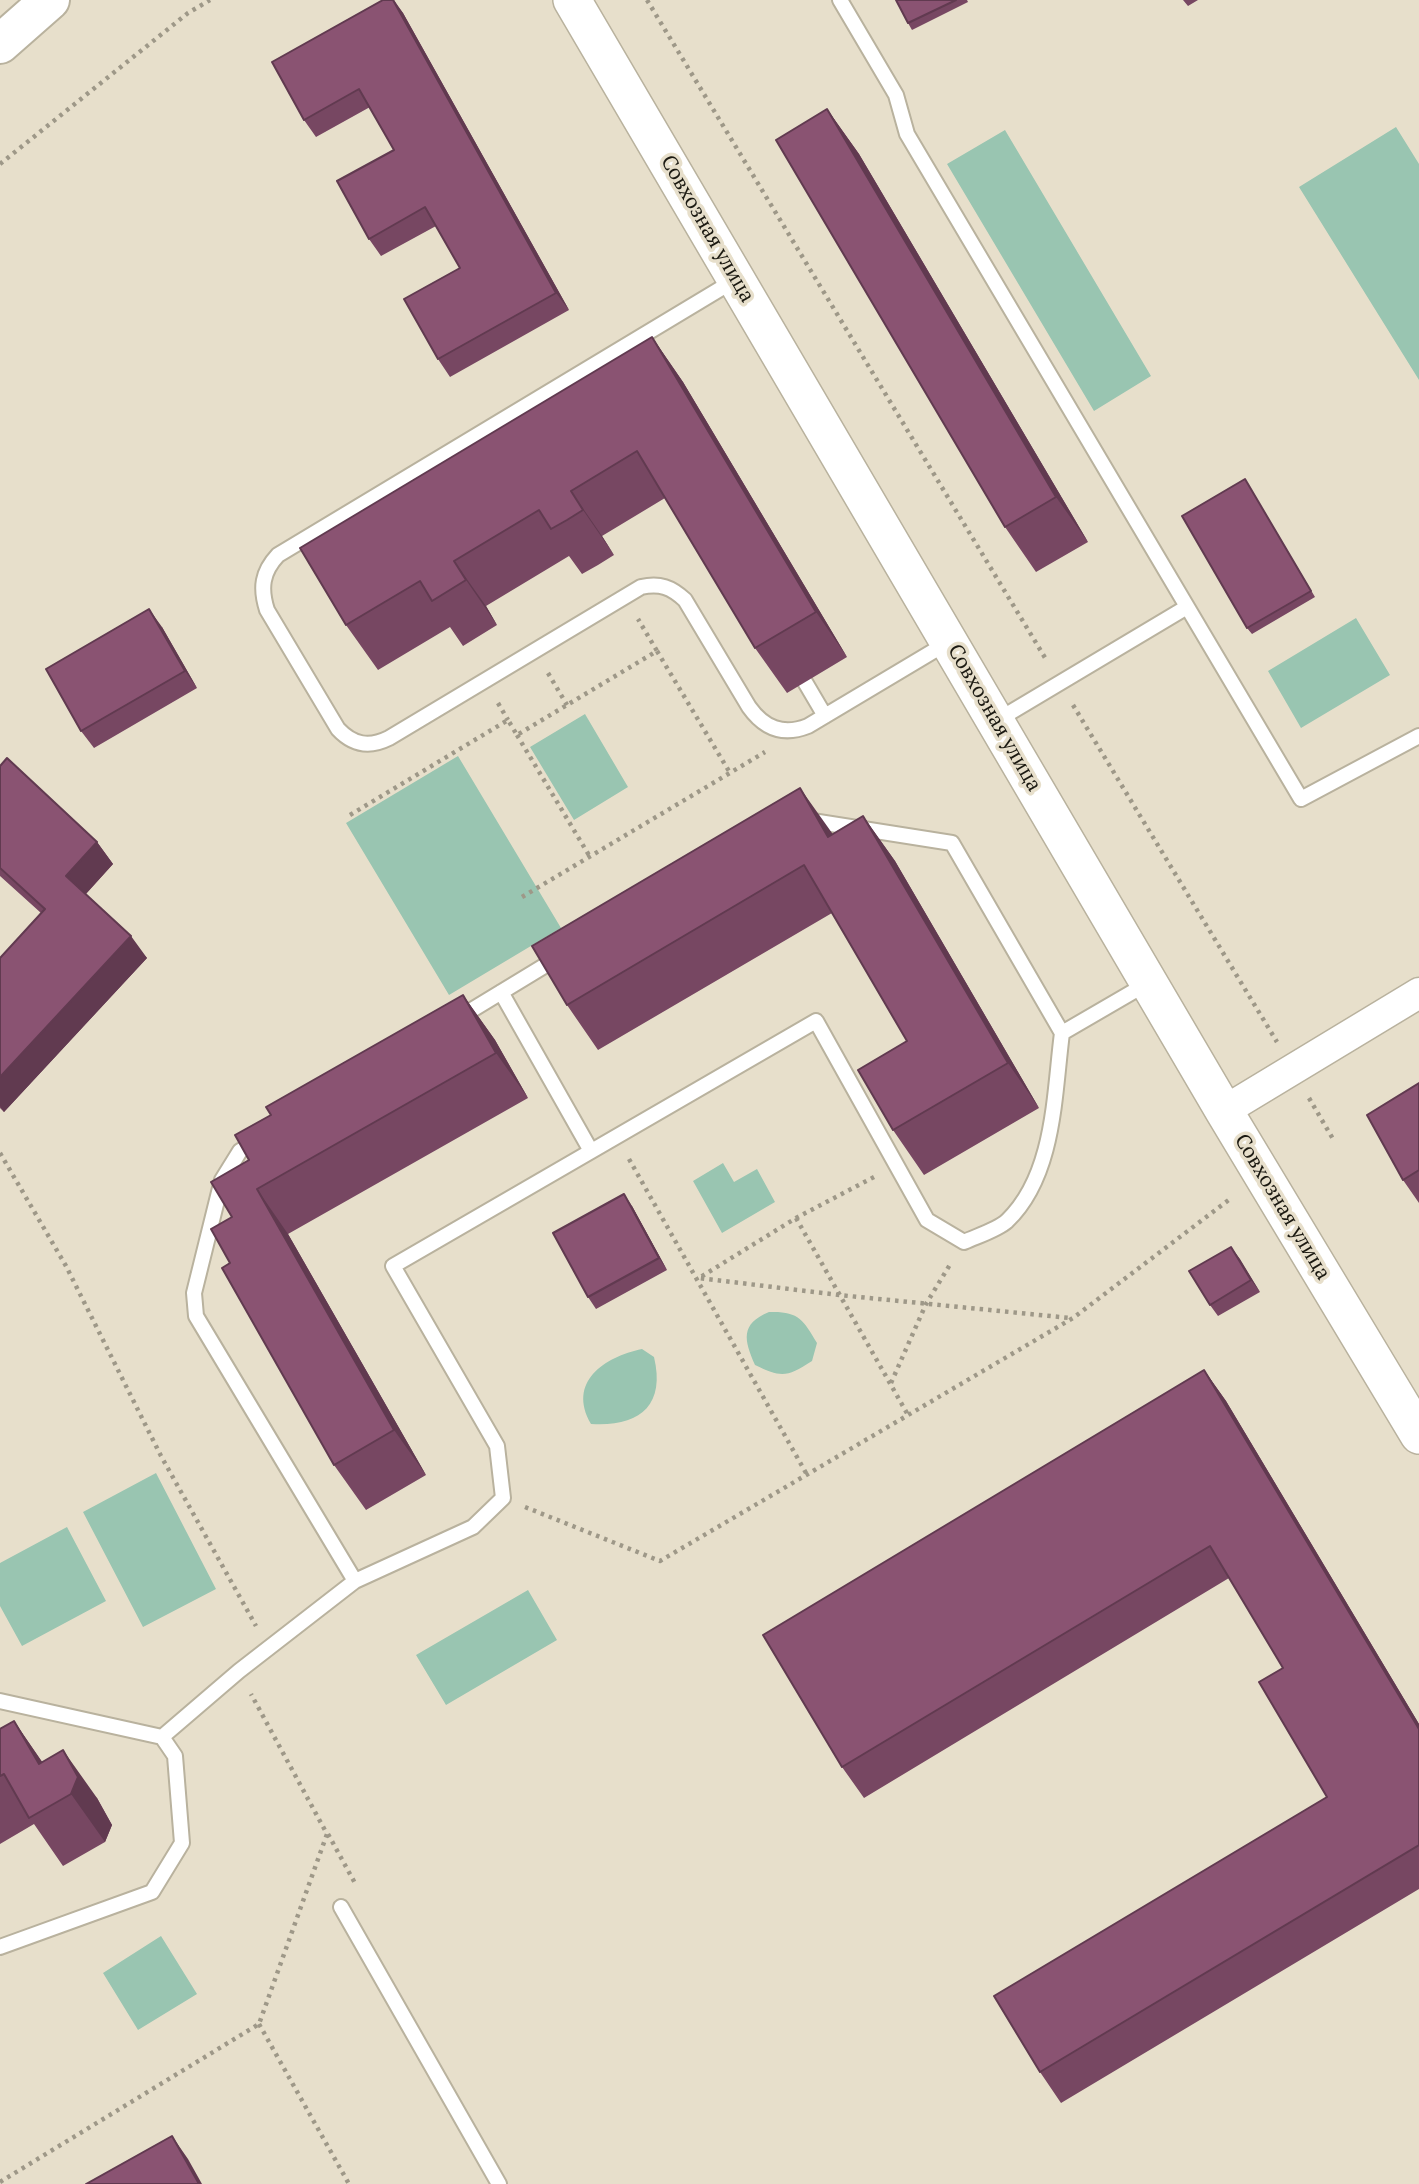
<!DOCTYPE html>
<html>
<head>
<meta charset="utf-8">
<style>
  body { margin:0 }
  canvas { display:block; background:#e7dfcb }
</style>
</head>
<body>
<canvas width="1419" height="2184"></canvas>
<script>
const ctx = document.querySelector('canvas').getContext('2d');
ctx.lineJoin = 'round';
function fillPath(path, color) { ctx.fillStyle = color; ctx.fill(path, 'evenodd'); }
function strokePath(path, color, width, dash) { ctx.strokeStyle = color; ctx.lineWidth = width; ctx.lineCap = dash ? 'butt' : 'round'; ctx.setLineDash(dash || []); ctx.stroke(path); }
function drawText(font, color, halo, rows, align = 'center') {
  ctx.font = font + ' "PT Serif",serif'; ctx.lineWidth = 7; ctx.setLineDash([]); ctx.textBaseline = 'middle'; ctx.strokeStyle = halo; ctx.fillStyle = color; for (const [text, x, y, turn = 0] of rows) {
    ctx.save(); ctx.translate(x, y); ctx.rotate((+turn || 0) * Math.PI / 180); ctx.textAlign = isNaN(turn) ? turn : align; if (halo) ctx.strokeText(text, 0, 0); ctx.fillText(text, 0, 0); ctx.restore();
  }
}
fillPath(new Path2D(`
  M1396,127L1419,164V380L1299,187Z
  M1005,130L1151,376L1094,411L947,164Z
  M1356,618L1390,675L1301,728L1268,671Z
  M585,714L628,787L574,820L530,747Z
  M458,756L561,928L449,995L346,823Z
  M723,1163L734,1182L757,1169L775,1202L722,1233L693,1181Z
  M769,1312C798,1311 803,1319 817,1343L812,1361C787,1377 782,1378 755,1365C744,1340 740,1324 769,1312Z
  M642,1349L654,1357C666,1407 638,1427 591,1424C567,1382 604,1357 642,1349Z
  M156,1473L216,1589L143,1627L83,1512Z
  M67,1527L106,1601L22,1646L0,1606V1563Z
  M528,1590L557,1640L446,1705L416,1655Z
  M161,1936L197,1994L138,2030L103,1973Z`), '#99c5b1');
const service = new Path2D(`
  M840,0L896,95L907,134L1301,799L1419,736
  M735,280L278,555C262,572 260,588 267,610L338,729C353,745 369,748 389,738L641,587C660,583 671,587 685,600L749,707C764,728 783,736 808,726L947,643
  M805,682L825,716
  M996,721L1187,607
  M806,820L952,843L1062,1033
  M501,992L591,1151
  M457,1019L559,957
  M257,1141L240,1151L222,1180L194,1293L196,1316L355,1581L473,1527L503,1498L497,1446L393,1266L816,1021L927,1220L964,1242C977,1236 997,1230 1007,1221C1055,1175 1054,1094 1062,1033L1148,983
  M0,1701L162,1737L175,1756L182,1843L152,1892L0,1947
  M162,1737L239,1671L355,1581
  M341,1907L499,2184`);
const minor = new Path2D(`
  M1224,1111L1419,993`);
const tertiary = new Path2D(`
  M572,0L1224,1111L1419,1435`);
const secondary = new Path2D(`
  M0,44L50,0`);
strokePath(service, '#b9b29e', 18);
strokePath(minor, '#b9b29e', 33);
strokePath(tertiary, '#b9b29e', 40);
strokePath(secondary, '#b9b29e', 42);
strokePath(new Path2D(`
  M647,0L1047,661
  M0,164L188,13L210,0
  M657,651L730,773
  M548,673L567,705
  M498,703L508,720
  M1073,705L1277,1042
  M517,735L590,857
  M350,815L508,720L517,735L657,651L638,619
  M522,897L765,752
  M1309,1098L1333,1139
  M0,1153L66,1266L161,1456L256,1626
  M629,1159L806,1473
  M874,1177L796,1218L699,1278L839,1295L1070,1318
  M796,1218L908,1415
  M891,1383L926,1304L951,1263
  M525,1507L660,1561L1073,1318L1230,1199
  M328,1834L356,1885
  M259,2024L349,2184
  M0,2182L259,2024L327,1834L251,1694`), '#9e9888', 4.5, [3.5, 5]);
strokePath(service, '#fff', 14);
strokePath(minor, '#fff', 30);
strokePath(tertiary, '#fff', 37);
strokePath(secondary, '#fff', 38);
fillPath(new Path2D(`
  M383,0H394L403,13L569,310L450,377L438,359L460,268L436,226L381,256L369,239L394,150L370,107L316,137L304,120Z
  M896,0H967L968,2L912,30L908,23Z
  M1183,0H1198L1188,6Z
  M827,109L859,154L1088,542L1036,572L1005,527Z
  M652,337L683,382L847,657L787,693L755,648L665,498L602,536L614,555L598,565L582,574L569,556L486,606L497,625L463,646L450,627L378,670L346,625Z
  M1245,479L1315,597L1252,634L1247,628Z
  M162,627L197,688L94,748L81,731Z
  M0,766L97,842L113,864L86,894L147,958L4,1112L0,1108V958L41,913L0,876Z
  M863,816L895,861L1039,1108L924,1175L893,1130L907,1041L832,913L598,1050L567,1005L832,834Z
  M463,995L495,1040L528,1098L288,1234L426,1475L366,1510L334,1465L230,1263L232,1217L249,1160L271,1115Z
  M1419,1083V1203L1403,1180Z
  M632,1206L667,1270L596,1309L588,1297Z
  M1231,1247L1260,1292L1218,1316L1210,1305Z
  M1204,1370L1226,1401L1419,1724V1889L1061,2103L1040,2072L1327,1797L1283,1668L1229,1578L864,1798L842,1767Z
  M14,1721L42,1762L97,1798L112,1825L105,1842L63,1866L34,1824L0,1844V1729Z`), '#774762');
fillPath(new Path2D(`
  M393,0L403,13L569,310L556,293Z
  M827,109L859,154L1088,542L1056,497Z
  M652,337L683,382L847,657L816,612Z
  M571,491L602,536L614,555L583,510Z
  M454,561L486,606L497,625L466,580Z
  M149,609L162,627L197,688L185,671Z
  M800,788L832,833L860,882L828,837Z
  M863,816L895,861L1039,1108L1008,1063Z
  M97,842L113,864L82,898L66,876Z
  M131,936L147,958L4,1112L0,1106V1077Z
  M463,995L495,1040L528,1098L496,1053Z
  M257,1189L288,1234L426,1475L394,1430Z
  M624,1194L632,1206L667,1270L659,1258Z
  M1231,1247L1240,1259L1260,1292L1251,1280Z
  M1204,1370L1226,1401L1419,1724V1729Z
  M14,1721L47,1769L39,1764Z
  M63,1750L97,1798L112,1825L105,1842L71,1794Z
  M172,2136L188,2159L202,2184H199Z`), '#613a50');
const building = new Path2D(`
  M383,0H393L556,293L438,359L404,299L460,268L425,207L369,239L337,181L394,150L359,89L304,120L272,62Z
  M896,0H956L908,23Z
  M827,109L1056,497L1005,527L776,140Z
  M652,337L816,612L755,648L637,451L571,491L583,510L567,520L551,529L539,510L454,561L466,580L432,601L420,581L346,625L300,548Z
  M1245,479L1311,591L1247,628L1182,516Z
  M149,609L185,671L81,731L46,669Z
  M7,758L97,842L66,876L131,936L0,1077V958L45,909L0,868V766Z
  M800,788L828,837L863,816L1008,1063L893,1130L858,1070L907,1041L804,865L567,1005L532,946Z
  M463,995L496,1053L257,1189L394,1430L334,1465L222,1268L230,1263L211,1229L232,1217L211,1182L249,1160L235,1135L271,1115L266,1107Z
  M1419,1083V1170L1403,1180L1367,1115Z
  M624,1194L659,1258L588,1297L553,1233Z
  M1231,1247L1251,1280L1210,1305L1189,1271Z
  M1204,1370L1419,1729V1845L1040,2072L994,1996L1327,1797L1259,1682L1283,1668L1210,1546L842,1767L763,1635Z
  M14,1721L39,1764L63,1750L78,1777L71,1794L29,1818L4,1774L0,1776V1729Z
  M172,2136L199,2184H86Z`);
fillPath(building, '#8a5372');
strokePath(building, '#613a50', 2);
drawText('21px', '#1b1911', '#e7dfcb', [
  ["Совхозная улица",707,229,60],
  ["Совхозная улица",994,718,60],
  ["Совхозная улица",1282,1207,59]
]);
</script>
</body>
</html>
